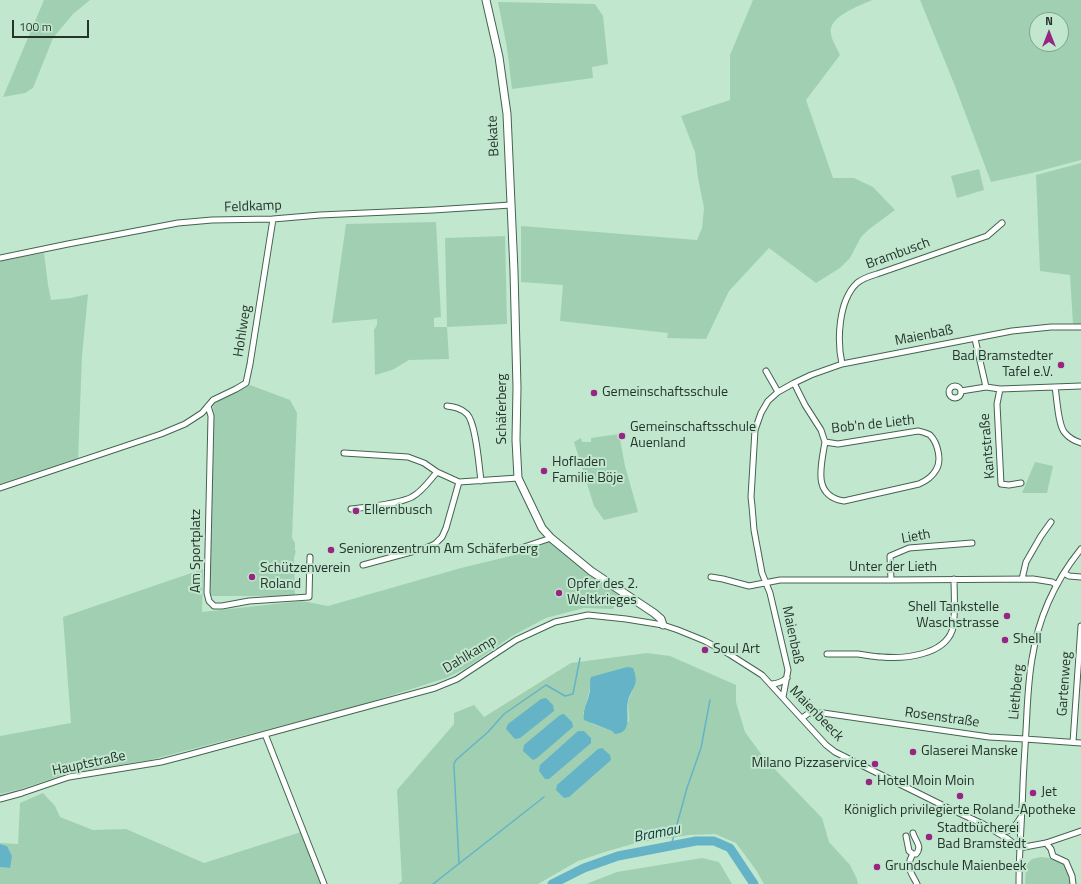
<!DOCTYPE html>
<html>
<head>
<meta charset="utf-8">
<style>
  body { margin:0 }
  #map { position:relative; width:1081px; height:884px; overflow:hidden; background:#c2e7cf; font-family:"Titillium Web",sans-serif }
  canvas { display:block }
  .north { position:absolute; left:1029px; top:12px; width:40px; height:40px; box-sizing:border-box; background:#c2e7cf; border:1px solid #84a08e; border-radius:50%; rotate:0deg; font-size:11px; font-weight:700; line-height:16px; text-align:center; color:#26352c }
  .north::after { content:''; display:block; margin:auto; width:14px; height:18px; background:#972583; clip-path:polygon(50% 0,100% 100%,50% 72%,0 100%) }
  .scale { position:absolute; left:12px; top:20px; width:77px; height:18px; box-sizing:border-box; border:2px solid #26352c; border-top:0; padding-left:5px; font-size:12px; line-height:14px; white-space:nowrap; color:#26352c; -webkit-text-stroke:3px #c2e7cf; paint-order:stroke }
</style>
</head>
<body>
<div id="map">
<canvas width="1081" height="884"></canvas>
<div class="north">N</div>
<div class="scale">100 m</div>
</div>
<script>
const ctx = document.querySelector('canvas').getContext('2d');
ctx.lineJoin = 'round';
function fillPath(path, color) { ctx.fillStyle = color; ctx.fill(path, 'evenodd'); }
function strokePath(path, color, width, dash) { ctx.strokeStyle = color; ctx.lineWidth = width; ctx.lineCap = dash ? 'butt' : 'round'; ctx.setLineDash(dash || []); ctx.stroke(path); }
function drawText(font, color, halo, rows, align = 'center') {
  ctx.font = font + ' "Titillium Web",sans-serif'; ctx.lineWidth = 4; ctx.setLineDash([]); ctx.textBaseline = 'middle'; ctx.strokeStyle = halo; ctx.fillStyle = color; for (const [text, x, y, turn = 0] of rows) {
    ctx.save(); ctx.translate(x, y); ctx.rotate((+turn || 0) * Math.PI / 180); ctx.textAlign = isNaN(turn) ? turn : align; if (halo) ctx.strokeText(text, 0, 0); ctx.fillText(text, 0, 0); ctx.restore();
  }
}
fillPath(new Path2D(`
  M44,0H90L73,14L53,38L33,88L25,93L3,97Z
  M753,0H872C859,6 827,17 831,34C832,41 837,48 840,55L806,100L833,178H854L873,187L895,210L868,230L861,237L850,258L840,268L816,283L769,248L729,291L706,339L667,338L668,333L560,321L563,285L521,282V226L697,240L702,228L704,208L698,178L695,152L681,116L730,100V55Z
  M920,0H1081V160L1032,173L991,182L955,86ZM1037,20H1061V44H1037Z
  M498,2L595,4L603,16L608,64L592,67L593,78L512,89L507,48Z
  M1081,163V324H1073L1070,275L1040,271L1036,175Z
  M979,169L984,190L957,198L951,176Z
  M436,222L441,317L434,318V327H447L445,238L505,236L507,324L447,327L449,359L409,360L392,370L375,375L374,330L377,325V319L332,323L346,224Z
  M44,253L48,285L51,300L71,298L88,294L82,356L78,460L0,485V261Z
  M250,385L290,400L297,413L292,538L295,543V551H296L294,558L295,596H210V538L214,428L213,404L240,389Z
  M619,434L625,466L638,512L604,520L594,506L574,442L581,438L582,442H591V438Z
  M1035,462L1053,466L1047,493H1022Z
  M551,541L589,575L619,594L613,609L584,608L546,618L512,636L466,668L446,678L361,705L150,760L69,773L21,789L0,794V736L71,723L63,617L203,569L202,612L302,601L328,606L461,568L519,554Z
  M647,653L670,656L736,685V702L745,732L764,758L822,818L829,842L850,865L857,879L858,884H764L756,870L736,843L715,834L689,835L636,843L608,851L578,861L538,884H398L402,881L397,790L454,724V713L474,705L484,717L571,663ZM635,683L628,702L629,721L612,731L593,724L583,714L590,689Z
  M43,793L55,806L60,817L93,830L126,829L204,863L301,832L321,884H0V867L10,868L7,846L0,844V843L18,844L20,803Z
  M1041,857C1052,858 1065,859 1069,871C1070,875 1070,880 1070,884H1025L1026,865L1032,859Z
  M702,858L719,862L732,884H586L617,872Z`), '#a0d0b1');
fillPath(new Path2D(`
  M627,667L633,668C640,686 632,686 628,701C625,712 634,733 615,734L612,731L584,720C582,709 589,700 590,690C591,685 589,682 591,677Z
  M546,698L553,705L554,711L520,738L515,739L506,729L508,724L541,699Z
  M564,714L572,722L573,727L537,758L533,760L523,751L524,745L560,715Z
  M578,731H584L591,738V743L549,779H545L539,771L540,765Z
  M602,748L610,755L611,760L569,797L564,798L556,790L557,785L598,749Z
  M0,844L7,846L12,856L10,868L0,867Z`), '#64b3c7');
strokePath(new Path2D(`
  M671,846L687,788L701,748L710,700
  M459,863L454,767V764L456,760L488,732L504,714L546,685L565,696L573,694L580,658
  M433,884L544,797`), '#64b3c7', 1.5);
strokePath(new Path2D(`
  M552,884L584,868L618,856L696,841H714L730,848L754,884`), '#64b3c7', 9);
const minor = new Path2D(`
  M0,258L68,244L178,223L212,220L273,219L320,215L433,210L511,205
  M975,339L986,387L1000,389L1081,386
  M842,364C837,341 838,301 857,283C863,278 870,276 877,274L987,236L1002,223
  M766,371L778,392
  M794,383L805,405L821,430L825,442
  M949 392a6 6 0 1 1 12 0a6 6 0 1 1-12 0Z
  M1055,387C1057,398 1058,426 1065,433C1069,438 1075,441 1081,443
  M1000,389L997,404L1001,484L1009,485L1021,483
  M961,391L986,387
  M208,406L211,416L207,593L209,601L214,606H222L249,601L309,597L310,557
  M447,406C454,407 461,408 467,414C476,423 479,466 481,481
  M918,431C922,432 927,433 930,435C938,443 942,461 936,470C932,477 926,481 919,484L844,501C812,496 821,466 825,442L838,444Z
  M344,453L408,457L424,463L437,472L459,482L518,478
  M0,488L161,434L185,424L202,413L213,400L236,389L246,383L250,364L273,219
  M351,509C367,507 399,504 412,497C422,492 430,480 437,472
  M518,549L551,538
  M363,565L426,548L435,544L442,537L446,528L459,482
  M1064,573L1069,576L1081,577
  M711,577L723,579L749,586L780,580H891L1033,579L1052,582L1057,585
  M1022,579L1026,562L1041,536L1051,522
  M891,580L890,556L909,548L972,543
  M827,654C837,654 848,654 858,654C866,655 874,657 882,657C905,659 943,655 952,631C956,621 954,592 954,579
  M771,684C778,684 782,682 787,678
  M783,697L788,670L770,593L762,573L754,530L752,506L751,497L755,430L761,413L768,401L778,392L794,383L811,375L842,364L1012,331L1051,327H1081
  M802,718L809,713H823L989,737L1025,739L1081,743
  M265,734L324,884
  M1073,742L1081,626
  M0,799L22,793L69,777L161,762L188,755L435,688L457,679L516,640L555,622L588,615L626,619L663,625L678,630L705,641L729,654L762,675L826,745L835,752L946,807L983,824L1008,839L1019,848
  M996,830C1010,835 1014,828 1021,817
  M913,833C915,841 923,846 916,854H913C905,867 911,872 917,884
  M906,836L909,851L913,854
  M1046,843L1051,849L1053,856L1066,862L1072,876L1073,884
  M1019,848L1046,843L1081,831
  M1019,884C1019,850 1022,817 1023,784C1024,759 1026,735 1027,711C1028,693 1029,676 1032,659C1038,619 1055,581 1081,549`);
const major = new Path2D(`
  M486,0L499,57L507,114L514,271L517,388L516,440L518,478L542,528L551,538L591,571L654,613L661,619L663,625`);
strokePath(minor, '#43644f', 7);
strokePath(major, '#43644f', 9);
strokePath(minor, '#fff', 5);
strokePath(major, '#fff', 7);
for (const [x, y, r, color] of [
  [1061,365,4,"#972583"],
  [594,393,4,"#972583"],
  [622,436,4,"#972583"],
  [544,471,4,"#972583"],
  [356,511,4,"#972583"],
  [331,550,4,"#972583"],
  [252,577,4,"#972583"],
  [559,593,4,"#972583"],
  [1007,616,4,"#972583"],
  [1005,640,4,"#972583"],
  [705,650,4,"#972583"],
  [913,752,4,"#972583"],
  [875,764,4,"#972583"],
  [869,782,4,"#972583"],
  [1033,793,4,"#972583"],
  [960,796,4,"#972583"],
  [929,837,4,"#972583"],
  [877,867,4,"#972583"]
]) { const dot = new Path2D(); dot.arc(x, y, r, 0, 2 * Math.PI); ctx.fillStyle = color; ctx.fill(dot); strokePath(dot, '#c2e7cf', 1.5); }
drawText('14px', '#26352c', '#c2e7cf', [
  ["Bekate",494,136,-93],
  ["Feldkamp",253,207,-2],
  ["Brambusch",898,254,-20],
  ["Hohlweg",243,331,-81],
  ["Maienbaß",924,336,-11],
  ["Schäferberg",503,409,-90],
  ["Bob'n de Lieth",873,425,-6],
  ["Kantstraße",988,446,-95],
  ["Lieth",916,537,-10],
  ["Am Sportplatz",197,551,-90],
  ["Unter der Lieth",893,568],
  ["Maienbaß",792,635,78],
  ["Dahlkamp",470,655,-31],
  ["Gartenweg",1065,684,-86],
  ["Liethberg",1017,692,-85],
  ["Maienbeeck",816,714,46],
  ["Rosenstraße",942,718,8],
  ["Hauptstraße",89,764,-12]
]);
drawText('14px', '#26352c', '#c2e7cf', [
  ["Bad Bramstedter",1053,357,"right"],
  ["Tafel e.V.",1053,373,"right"],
  ["Gemeinschaftsschule",602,393],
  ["Gemeinschaftsschule",630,428],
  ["Auenland",630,444],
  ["Hofladen",552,463],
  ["Familie Böje",552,479],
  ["Ellernbusch",364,511],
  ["Seniorenzentrum Am Schäferberg",339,550],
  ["Schützenverein",260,569],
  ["Roland",260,585],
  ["Opfer des 2.",567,585],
  ["Weltkrieges",567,601],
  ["Shell Tankstelle",999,608,"right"],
  ["Waschstrasse",999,624,"right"],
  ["Shell",1013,640],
  ["Soul Art",713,650],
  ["Glaserei Manske",921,752],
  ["Milano Pizzaservice",867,764,"right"],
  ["Hotel Moin Moin",877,782],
  ["Jet",1041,793],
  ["Königlich privilegierte Roland-Apotheke",960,811,"center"],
  ["Stadtbücherei",937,829],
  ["Bad Bramstedt",937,845],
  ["Grundschule Maienbeek",885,867]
], 'left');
drawText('italic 15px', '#123841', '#c2e7cf', [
  ["Bramau",657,834,-11]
]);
</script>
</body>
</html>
